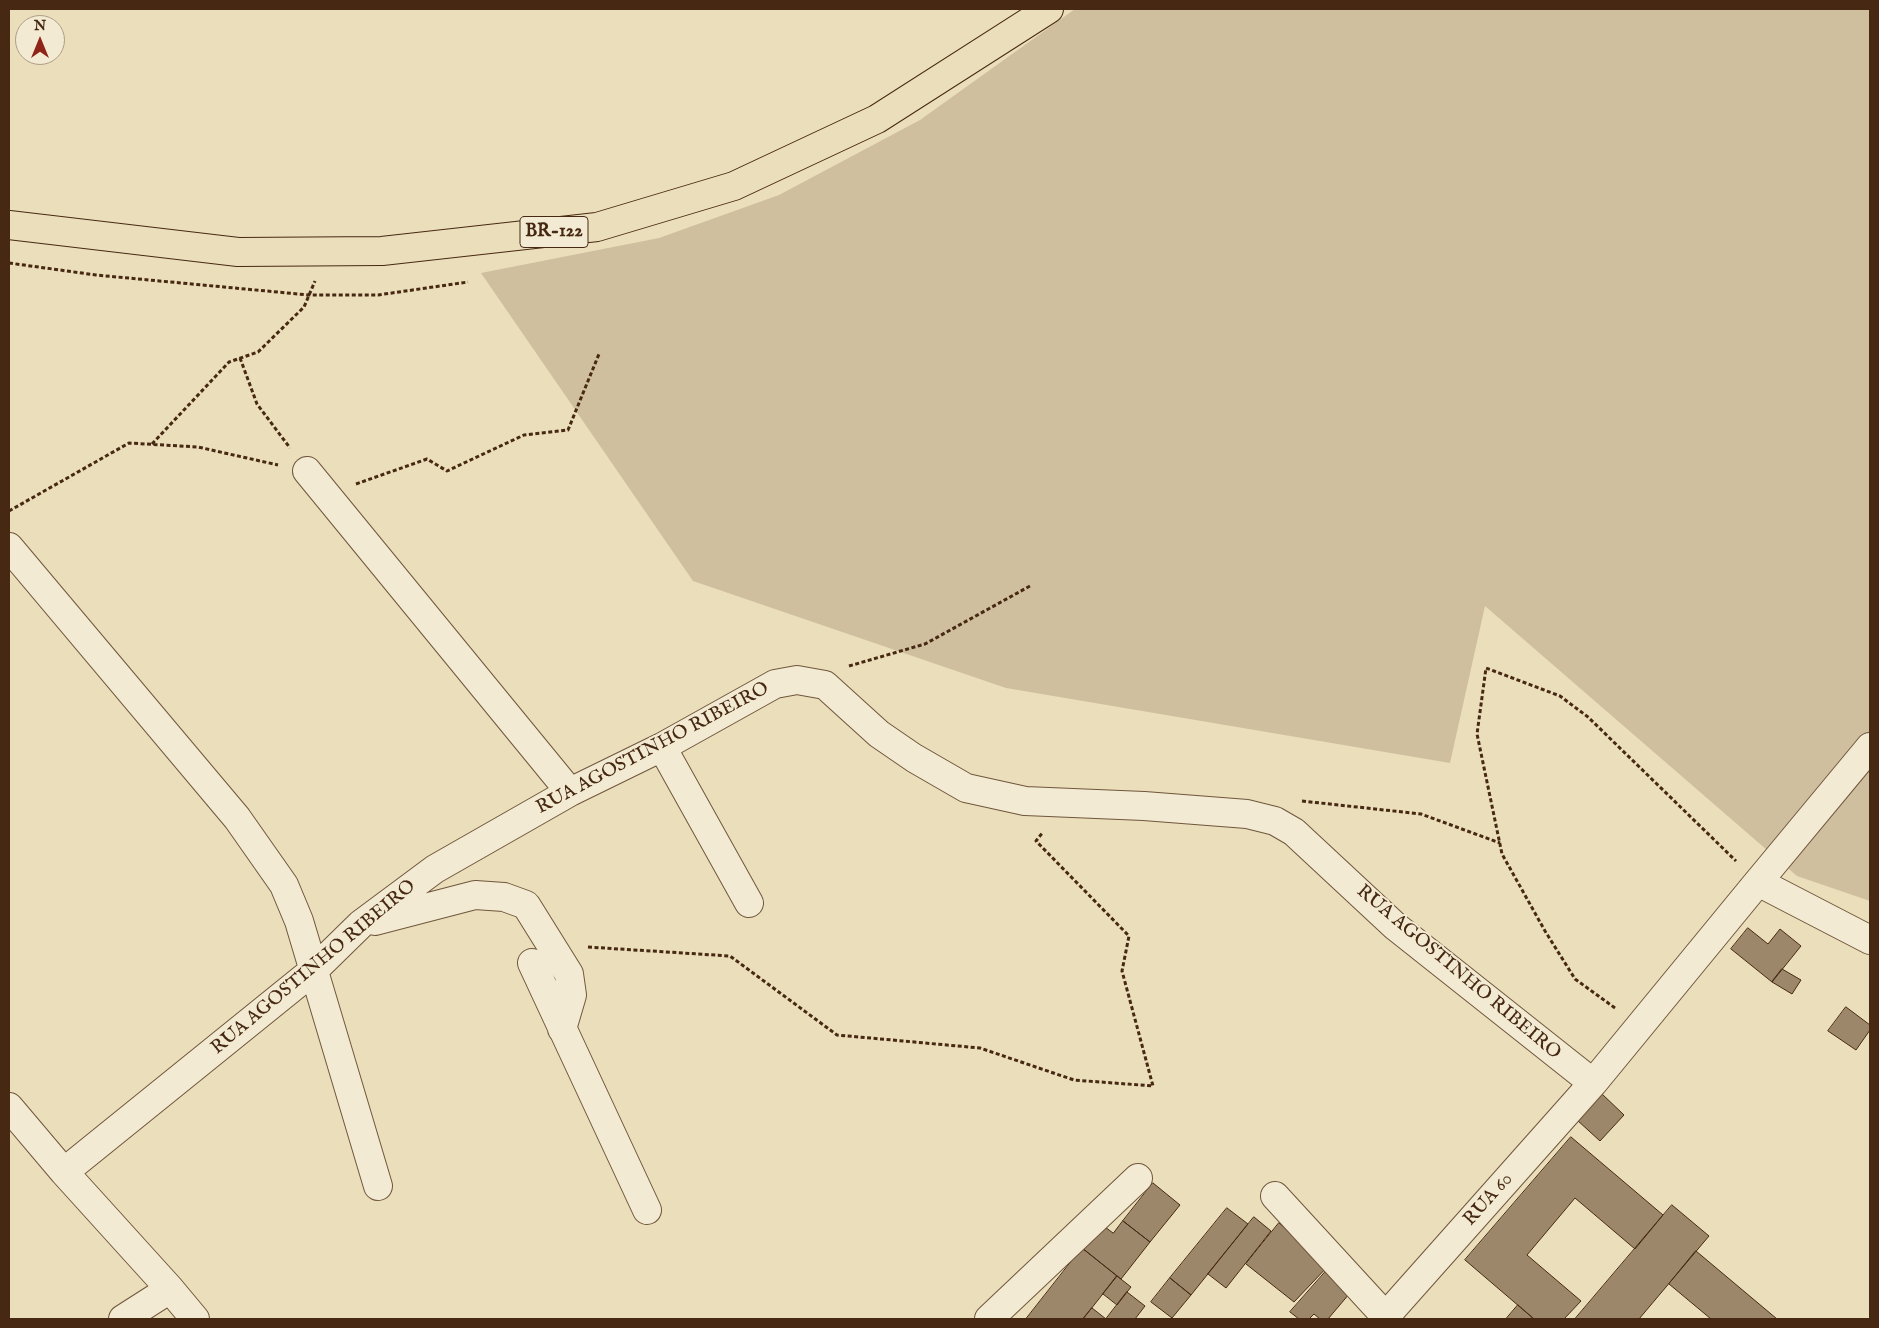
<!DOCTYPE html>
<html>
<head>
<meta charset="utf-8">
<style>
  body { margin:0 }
  #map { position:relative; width:1879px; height:1328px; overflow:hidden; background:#ebdeba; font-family:"IM FELL English",serif }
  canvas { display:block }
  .frame { position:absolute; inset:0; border:10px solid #472913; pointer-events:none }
  .north { position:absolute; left:15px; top:15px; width:50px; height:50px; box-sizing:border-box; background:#f2ead2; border:1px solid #ae9d86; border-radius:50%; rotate:0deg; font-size:14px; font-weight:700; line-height:20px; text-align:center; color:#472913 }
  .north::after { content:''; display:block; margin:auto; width:18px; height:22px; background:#8f2418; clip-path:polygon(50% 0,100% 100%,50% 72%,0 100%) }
</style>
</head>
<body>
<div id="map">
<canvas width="1879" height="1328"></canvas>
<div class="frame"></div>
<div class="north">N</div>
</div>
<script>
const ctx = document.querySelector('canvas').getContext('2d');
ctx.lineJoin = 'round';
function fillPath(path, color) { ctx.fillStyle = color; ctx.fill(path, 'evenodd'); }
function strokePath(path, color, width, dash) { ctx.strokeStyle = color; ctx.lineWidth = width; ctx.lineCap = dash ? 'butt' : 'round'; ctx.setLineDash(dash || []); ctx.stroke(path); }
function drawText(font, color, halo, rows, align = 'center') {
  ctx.font = font + ' "IM FELL English",serif'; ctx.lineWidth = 4; ctx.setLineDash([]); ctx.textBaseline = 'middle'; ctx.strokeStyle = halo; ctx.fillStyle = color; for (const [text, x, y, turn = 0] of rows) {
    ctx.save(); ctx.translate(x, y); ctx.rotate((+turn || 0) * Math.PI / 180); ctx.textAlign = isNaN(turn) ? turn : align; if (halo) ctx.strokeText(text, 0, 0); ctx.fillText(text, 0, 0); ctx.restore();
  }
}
fillPath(new Path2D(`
  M1075,9H1870V901L1797,876L1485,606L1450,763L1006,688L693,581L481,273L659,238L779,195L920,120Z`), '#cfbf9e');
const building = new Path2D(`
  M1748,928L1768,944L1780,929L1801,946L1772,982L1731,949Z
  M1782,969L1801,980L1792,994L1772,982Z
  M1846,1007L1870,1025V1030L1856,1050L1828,1031Z
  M1601,1093L1624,1115L1600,1141L1577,1120Z
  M1571,1137L1663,1215L1635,1249L1575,1198L1527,1255L1581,1301L1564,1319H1534L1465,1260Z
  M1153,1183L1180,1205L1150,1242L1123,1221Z
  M1672,1205L1709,1236L1639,1319H1575Z
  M1227,1208L1248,1224L1191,1295L1170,1278Z
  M1254,1217L1271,1231L1226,1288L1208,1274Z
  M1123,1221L1150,1242L1121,1279L1082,1248L1101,1224L1113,1233Z
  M1279,1223L1330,1264L1294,1302L1246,1264Z
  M1082,1248L1117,1276L1083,1319H1026Z
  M1696,1251L1777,1319H1711L1669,1284Z
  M1342,1253L1366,1274L1328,1319H1320L1314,1314L1309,1319H1299L1290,1312Z
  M1117,1276L1131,1287L1117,1305L1103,1294Z
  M1170,1278L1191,1295L1172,1318L1151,1302Z
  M1127,1292L1145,1306L1135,1319H1106Z
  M1518,1305L1534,1319H1506Z
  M1092,1308L1106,1319H1083Z`);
fillPath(building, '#9c876a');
strokePath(building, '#472913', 1);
const minor = new Path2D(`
  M307,471L570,792
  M9,547L237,818L284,885L299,921L378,1186
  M662,747L749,903
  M1758,882L1870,747
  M375,921L475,895L504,897L526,905L569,974L572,995L562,1029
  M532,963L647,1210
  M9,1107L64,1172L170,1289L195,1319
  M64,1172L314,970L361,924L435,869L570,792L662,747L775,684L797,680L825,685L879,734L914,758L966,788L1025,801L1144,806L1247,814L1275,821L1294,832L1395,926L1593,1083
  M1275,1196L1388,1319
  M1385,1317L1593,1083L1758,882L1870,940
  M123,1319L170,1289
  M989,1319L1138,1178`);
const highway = new Path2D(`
  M9,225L238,252L382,251L597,227L734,186L877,119L1049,9`);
strokePath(minor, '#70563d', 30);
strokePath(highway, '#472913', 30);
strokePath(new Path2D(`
  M9,263L96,275L309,295H378L468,282
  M240,358L257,404L290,448
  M152,444L229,362L258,352L304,307L315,281
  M356,484L427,459L447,471L524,435L568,430L599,354
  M9,511L129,443L198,447L278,465
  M849,666L925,644L1030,586
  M1302,801L1421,814L1500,843
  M588,947L730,956L837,1035L980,1048L1074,1080L1153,1086L1122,971L1129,936L1036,841L1043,832
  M1615,1008L1575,979L1545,931L1502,854L1477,734L1486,668L1560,696L1588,717L1736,861`), '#472913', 3, [4, 2.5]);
strokePath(minor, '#f2ead2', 28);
strokePath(highway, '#ebdeba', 28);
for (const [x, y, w] of [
  [554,232,68]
]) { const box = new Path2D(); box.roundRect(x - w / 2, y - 15.5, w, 31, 4); ctx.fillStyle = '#f2ead2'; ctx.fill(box); strokePath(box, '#472913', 1); }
drawText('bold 18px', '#472913', null, [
  ["BR-122",554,232]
]);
drawText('19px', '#472913', '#f2ead2', [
  ["RUA AGOSTINHO RIBEIRO",653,749,-28],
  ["RUA AGOSTINHO RIBEIRO",314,968,-40],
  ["RUA AGOSTINHO RIBEIRO",1458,973,40],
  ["RUA 60",1489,1200,-48]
]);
</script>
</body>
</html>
